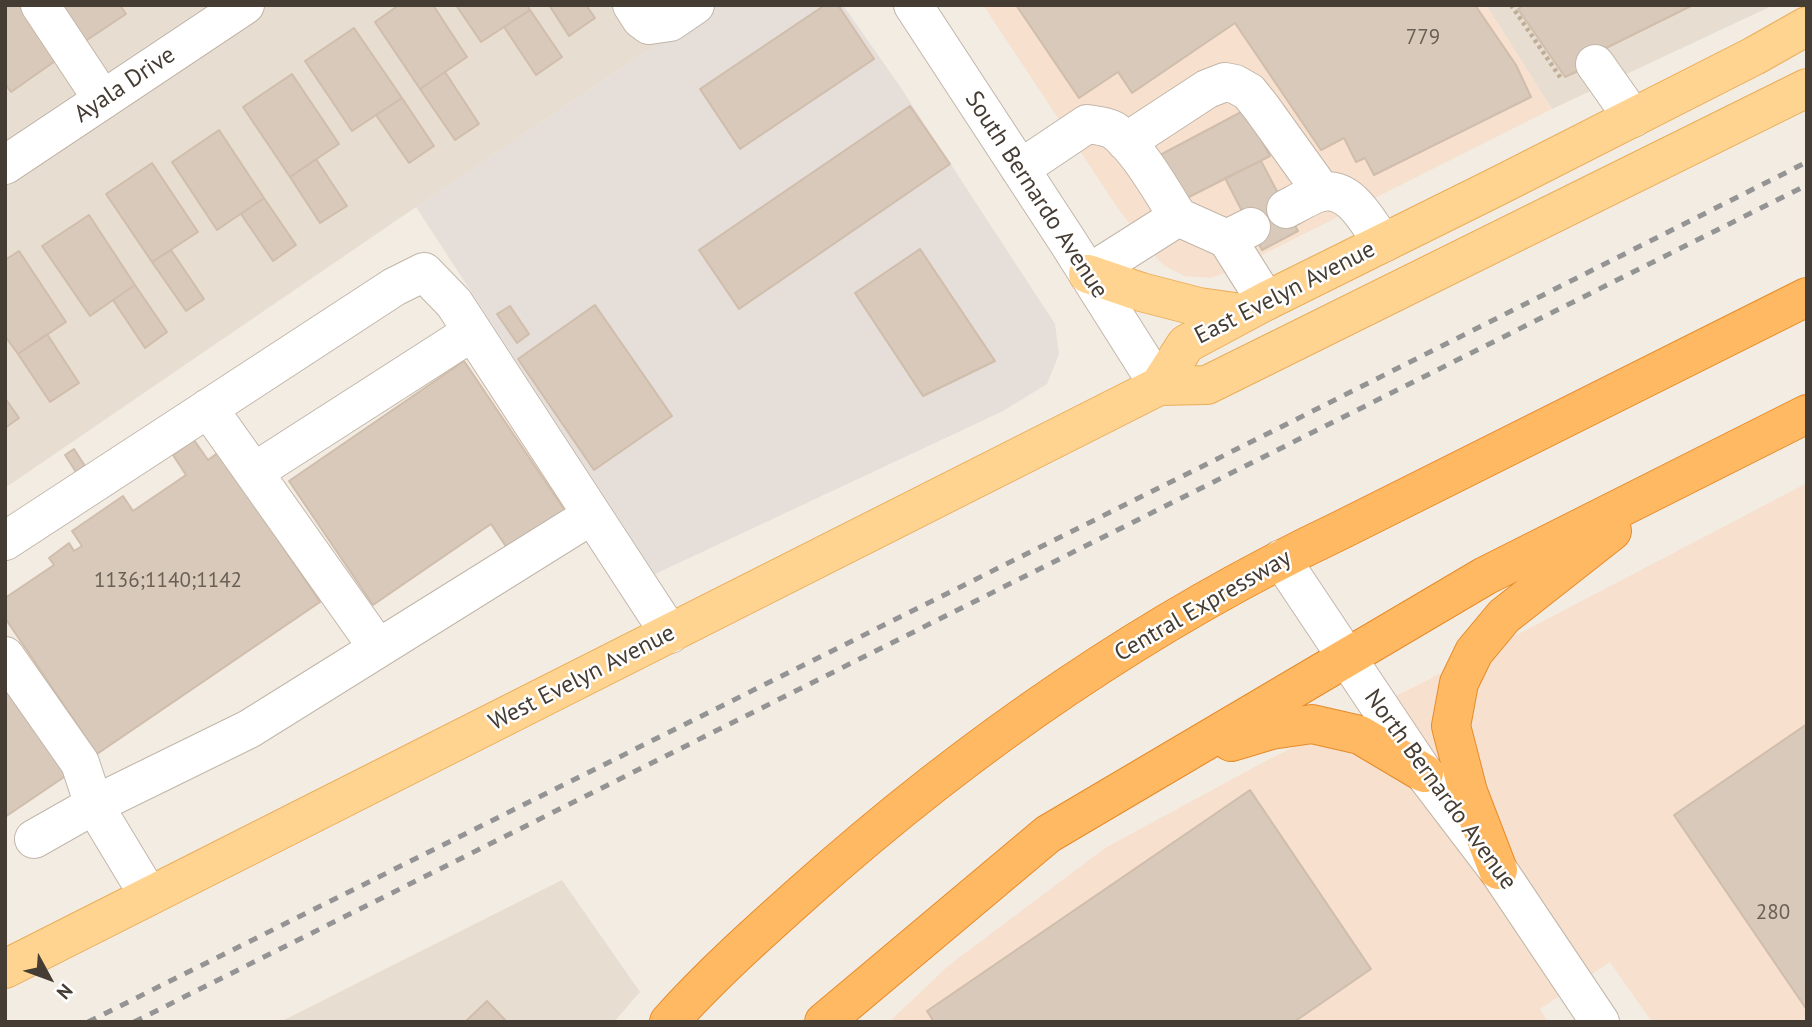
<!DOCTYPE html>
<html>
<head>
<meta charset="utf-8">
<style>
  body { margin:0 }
  #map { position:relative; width:1812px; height:1027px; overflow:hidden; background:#f3ece3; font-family:"PT Sans",sans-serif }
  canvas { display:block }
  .frame { position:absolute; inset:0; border:7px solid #453c33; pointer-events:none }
  .north { position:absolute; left:14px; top:943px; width:70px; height:70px; -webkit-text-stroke:5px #fff; paint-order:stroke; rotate:131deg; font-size:19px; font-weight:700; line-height:28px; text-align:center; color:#453c33 }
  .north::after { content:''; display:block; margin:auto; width:24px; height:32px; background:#453c33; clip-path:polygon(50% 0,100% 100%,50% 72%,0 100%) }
</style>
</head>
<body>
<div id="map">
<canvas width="1812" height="1027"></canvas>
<div class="frame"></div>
<div class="north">N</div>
</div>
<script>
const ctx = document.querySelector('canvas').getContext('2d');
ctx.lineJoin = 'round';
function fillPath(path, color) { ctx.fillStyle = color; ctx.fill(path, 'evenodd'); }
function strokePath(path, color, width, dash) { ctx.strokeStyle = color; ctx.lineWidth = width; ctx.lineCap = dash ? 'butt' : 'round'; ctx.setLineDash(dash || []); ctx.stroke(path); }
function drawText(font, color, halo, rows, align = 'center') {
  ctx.font = font + ' "PT Sans",sans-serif'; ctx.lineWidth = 5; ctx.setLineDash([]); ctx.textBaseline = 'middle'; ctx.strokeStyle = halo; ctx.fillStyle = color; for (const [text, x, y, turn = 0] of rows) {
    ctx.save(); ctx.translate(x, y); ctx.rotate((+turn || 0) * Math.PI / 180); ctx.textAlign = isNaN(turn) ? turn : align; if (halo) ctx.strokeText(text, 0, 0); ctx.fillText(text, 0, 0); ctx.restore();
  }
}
fillPath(new Path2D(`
  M5,5H715L416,207L5,488Z
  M1486,5H1774L1552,109Z
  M562,880L640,992L614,1022H280Z`), '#e7ded1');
fillPath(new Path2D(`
  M983,5H1486L1552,109L1228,272L1211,278L1184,276L1165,266L1159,261L1119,210Z
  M1807,483V1022H1652L1610,962L1540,1009L1548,1022H889L948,966L1105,848L1262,763L1511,638Z`), '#f7e0cd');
fillPath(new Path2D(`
  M715,5H843L899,85L1055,324L1059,354L1047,384L1003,411L655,574L416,207Z`), '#e5ded9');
const building = new Path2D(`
  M5,5H21L58,59L11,92L5,84Z
  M55,5H120L126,14L81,44Z
  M399,5H433L467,57L420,89L375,22Z
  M456,5H527L530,10L481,42Z
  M549,5H586L595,18L569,36Z
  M825,5H838L874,59L740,149L700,89Z
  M1016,5H1475L1516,65L1531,97L1374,175L1365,158L1356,162L1344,138L1321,150L1235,23L1132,93L1118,72L1079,98Z
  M1524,5H1693L1600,51L1604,59L1565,77L1518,9Z
  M530,10L562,57L536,75L504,27Z
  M354,28L402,98L352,131L305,61Z
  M445,72L479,124L455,140L420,89Z
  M292,74L339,144L290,177L243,107Z
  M402,98L434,146L409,163L376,115Z
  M910,106L950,164L739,309L699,250Z
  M1245,110L1270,156L1183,200L1160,155Z
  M219,130L264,198L217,230L172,162Z
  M316,159L347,206L320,223L290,177Z
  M1261,161L1298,231L1262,250L1225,178Z
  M152,163L198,232L152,262L106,194Z
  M264,198L296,245L273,261L241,214Z
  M89,215L135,285L90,316L42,246Z
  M920,249L995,361L923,396L855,293Z
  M171,250L204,299L186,311L152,262Z
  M19,251L66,322L18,354L5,336V260Z
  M135,285L167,332L145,348L113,300Z
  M595,305L672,416L594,470L518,359Z
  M510,306L529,334L517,343L497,314Z
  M47,334L79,383L50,402L18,354Z
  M464,361L568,515L511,554L491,524L373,605L289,481Z
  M5,398L19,418L5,428Z
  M194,440L208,460L219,452L320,602L97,754L5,618V598L54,565L49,558L69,543L74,551L82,546L72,531L123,496L133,511L186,475L173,455Z
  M74,449L85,466L76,472L65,455Z
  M5,672L73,771L5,817Z
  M1807,724V1010L1674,815Z
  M1250,790L1371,969L1294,1022H934L927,1011Z
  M487,1001L507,1022H465Z`);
fillPath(building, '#d8c9bb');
strokePath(building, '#d0bdab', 2);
const minor = new Path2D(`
  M40,5L103,100
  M632,5L641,19L649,25L670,22L695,5
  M913,5L1068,242L1159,386
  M1595,64L1633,118
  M1126,142L1207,89L1225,82L1235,84L1249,92L1261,107L1322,192
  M5,165L245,5
  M1020,169L1087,124C1095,125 1106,126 1113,130C1136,145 1163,193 1178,217
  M1286,209C1296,204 1312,194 1322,192C1351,186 1368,223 1383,243
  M1227,239L1266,301
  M1088,274L1178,217L1227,239L1251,227
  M208,408L378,648
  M254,472L472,332
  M5,541L394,287L424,272L454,303L670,634
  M1281,559L1424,773L1498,870L1600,1022
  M5,656L80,763L94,805L249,729L592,515
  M34,839L94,805L149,896`);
const major = new Path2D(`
  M1088,274L1141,292L1199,307L1242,313
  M1159,386L1186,344L1266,301L1500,185L1754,56L1807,26
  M5,969L1159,386L1207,385L1807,88`);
const highway = new Path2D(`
  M1231,742L1271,730L1312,724L1360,735L1424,773
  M1498,870L1468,792L1451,726L1459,683L1474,652L1504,616L1612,531
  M669,1022C710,976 757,934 803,893C964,749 1145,623 1341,530L1807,297
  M824,1022L1048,834L1485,576L1807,414`);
strokePath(minor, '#c2b6a9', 40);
strokePath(major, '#eaae5a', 40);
strokePath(highway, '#e68b2a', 40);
strokePath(new Path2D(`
  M1511,5L1562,80`), '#c1ad96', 4.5, [3.5, 3.5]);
strokePath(minor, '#fff', 38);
strokePath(major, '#ffd390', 38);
strokePath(highway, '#ffb962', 38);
strokePath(new Path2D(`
  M88,1022L1285,425L1807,162
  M134,1022L1807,185`), '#949494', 5, [9, 9]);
drawText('21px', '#6a5f55', null, [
  ["779",1423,38],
  ["1136;1140;1142",168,581],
  ["280",1773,913]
]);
drawText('24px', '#453c33', '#fff', [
  ["Ayala Drive",125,85,-34],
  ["South Bernardo Avenue",1036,195,57],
  ["East Evelyn Avenue",1285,293,-27],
  ["Central Expressway",1203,606,-30],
  ["West Evelyn Avenue",582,678,-27],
  ["North Bernardo Avenue",1440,790,54]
]);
</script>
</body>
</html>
